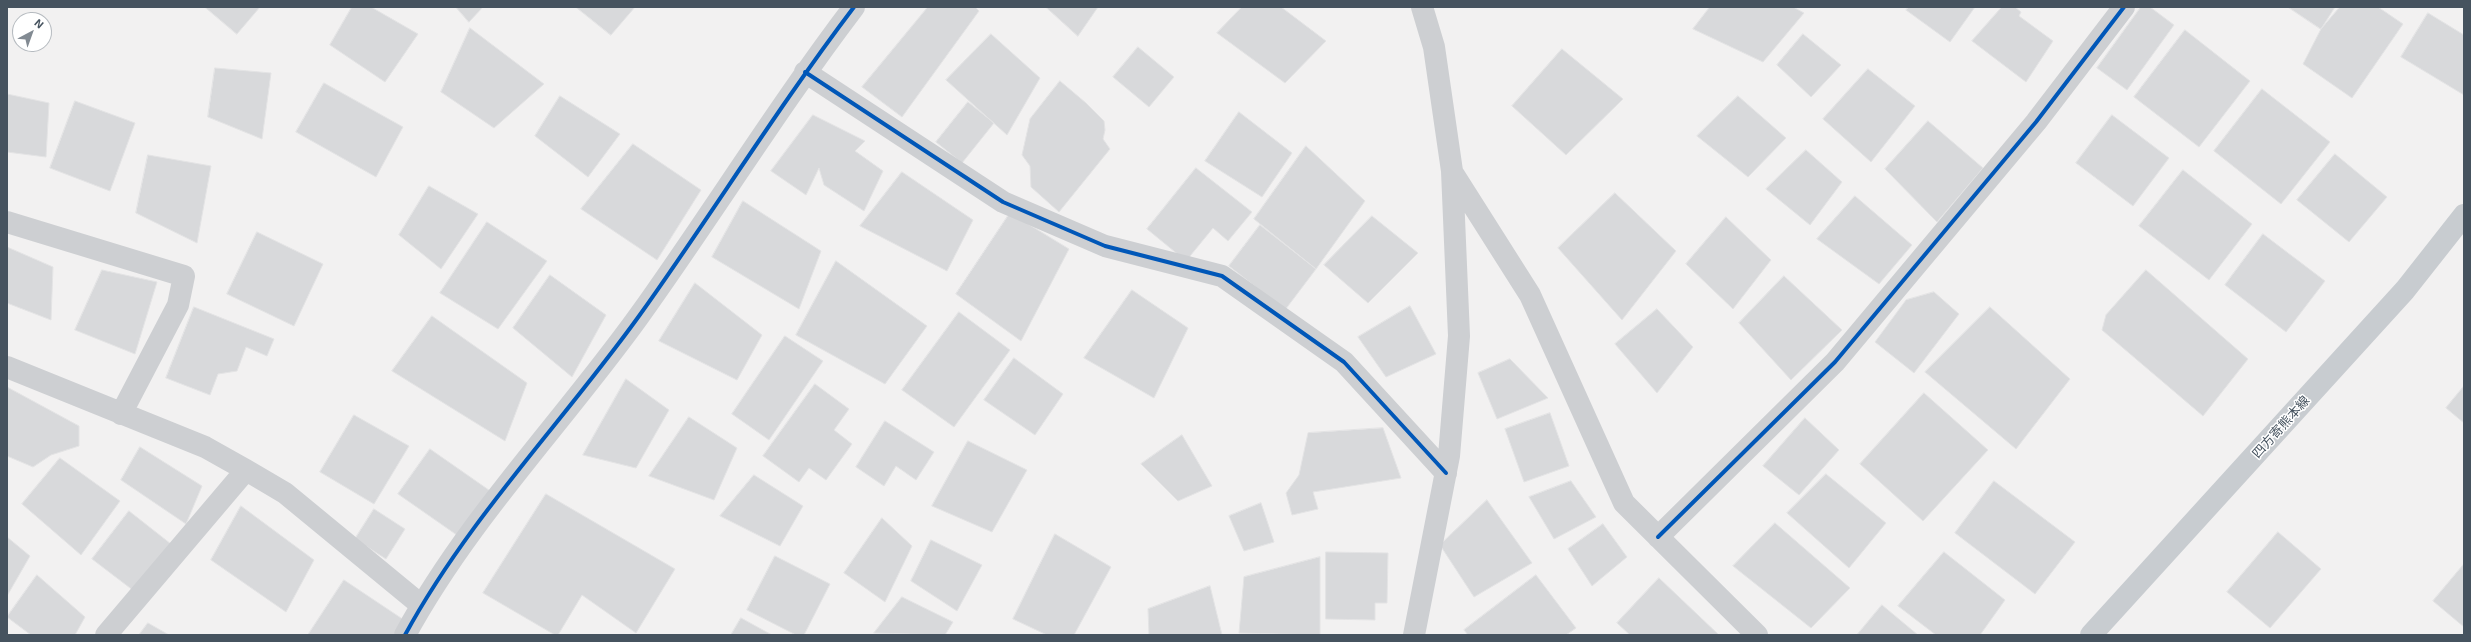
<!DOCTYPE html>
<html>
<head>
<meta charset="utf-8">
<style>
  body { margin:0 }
  #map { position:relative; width:2471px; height:642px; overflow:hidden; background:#f2f1f1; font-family:"Exo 2",sans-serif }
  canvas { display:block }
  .frame { position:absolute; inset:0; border:8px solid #46535f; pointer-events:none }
  .north { position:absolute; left:12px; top:12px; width:40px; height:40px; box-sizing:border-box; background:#fff; border:1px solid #b5babf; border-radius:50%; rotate:41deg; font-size:11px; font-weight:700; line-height:16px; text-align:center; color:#46535f }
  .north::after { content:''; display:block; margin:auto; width:14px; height:18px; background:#828a92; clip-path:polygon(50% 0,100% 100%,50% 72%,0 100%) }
</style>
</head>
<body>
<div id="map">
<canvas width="2471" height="642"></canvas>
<div class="frame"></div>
<div class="north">N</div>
</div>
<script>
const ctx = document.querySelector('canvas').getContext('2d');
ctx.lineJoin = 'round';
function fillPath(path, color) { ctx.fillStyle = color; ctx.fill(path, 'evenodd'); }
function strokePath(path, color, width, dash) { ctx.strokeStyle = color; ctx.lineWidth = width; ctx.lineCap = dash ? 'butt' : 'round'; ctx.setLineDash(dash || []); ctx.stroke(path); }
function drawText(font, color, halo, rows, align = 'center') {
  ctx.font = font + ' "Exo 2","Noto Sans JP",sans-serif'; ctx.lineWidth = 3; ctx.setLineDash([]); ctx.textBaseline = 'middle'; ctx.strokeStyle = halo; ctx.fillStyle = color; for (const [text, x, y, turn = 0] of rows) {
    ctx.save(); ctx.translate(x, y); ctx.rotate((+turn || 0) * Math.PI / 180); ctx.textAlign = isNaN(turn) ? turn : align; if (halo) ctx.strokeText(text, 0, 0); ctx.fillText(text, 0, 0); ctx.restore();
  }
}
const building = new Path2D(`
  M205,7H260L237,34Z
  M352,7H371L418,34L385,82L330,45Z
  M456,7H483L469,22Z
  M576,7H635L611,35Z
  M928,7H975L979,11L902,117L862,87Z
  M1046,7H1098L1078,36Z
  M1242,7H1281L1326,41L1285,83L1217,33Z
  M1710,7H1793L1804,13L1763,62L1693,29Z
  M1909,7H1975L1950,42L1906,10Z
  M2002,7H2015L2021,12L2019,16L2053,41L2026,82L1972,41Z
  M2141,7H2150L2174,25L2127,90L2097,68Z
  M2288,7H2335L2321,29Z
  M2340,7H2378L2403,24L2352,98L2303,64L2321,29Z
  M2428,13L2464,35V95L2401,57Z
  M470,28L544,84L494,128L441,92Z
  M2185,30L2250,81L2199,147L2134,97Z
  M991,34L1040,78L1007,135L946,80Z
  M1803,34L1841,65L1811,97L1777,65Z
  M1138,47L1174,77L1149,107L1113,77Z
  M1562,49L1623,99L1566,155L1512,106Z
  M215,68L271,73L262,139L208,117Z
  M1868,69L1915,106L1871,162L1823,119Z
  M1060,81L1086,103L1104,121L1105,130L1103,139L1110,149L1059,212L1031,187L1030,166L1022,155L1030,119Z
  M324,83L403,127L376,177L296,132Z
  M2262,89L2330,142L2281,204L2214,151Z
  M7,94L49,103L46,157L7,152Z
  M560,96L620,134L588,177L535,136Z
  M1738,96L1786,138L1748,177L1697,136Z
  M75,101L135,123L110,191L50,168Z
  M968,102L994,123L962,163L936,142Z
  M1239,112L1292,153L1262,197L1205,161Z
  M813,115L865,141L855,151L883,171L864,211L824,185L819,168L806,195L771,171Z
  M2112,115L2169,158L2133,206L2076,163Z
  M1928,121L1983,168L1937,222L1885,169Z
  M633,144L701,190L657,260L581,209Z
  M1306,146L1365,201L1316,269L1254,219Z
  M1806,150L1842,182L1810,225L1766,189Z
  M2335,154L2387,197L2349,242L2297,200Z
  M148,155L211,166L197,243L136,213Z
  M1196,168L1252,212L1228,241L1213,228L1186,261L1147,229Z
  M2183,170L2252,224L2209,280L2139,226Z
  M902,172L973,220L947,271L860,226Z
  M429,186L478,214L441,269L399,235Z
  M1615,193L1676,251L1622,320L1558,248Z
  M1855,196L1912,245L1879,284L1817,239Z
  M743,201L821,251L799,309L712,257Z
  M1010,213L1069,249L1021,341L956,294Z
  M1372,216L1418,253L1368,303L1324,265Z
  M1726,217L1771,260L1733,309L1686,264Z
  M487,222L547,261L498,329L440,293Z
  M1260,225L1316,269L1285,310L1229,266Z
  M257,232L323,264L294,326L227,294Z
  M2263,234L2325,281L2286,332L2225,285Z
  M7,247L53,267L51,320L7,303Z
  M836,261L927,326L885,384L796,335Z
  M102,270L157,282L135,354L75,330Z
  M2146,270L2248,359L2203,416L2102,330L2106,315Z
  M550,275L606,315L572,377L513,328Z
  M1784,276L1842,330L1791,380L1739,323Z
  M695,283L762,335L737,380L659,341Z
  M1132,290L1188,328L1154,398L1084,358Z
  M1934,292L1959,314L1914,373L1875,342L1906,300Z
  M1410,306L1436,354L1386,377L1358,337Z
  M194,307L274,339L267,356L246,347L237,371L218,374L210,395L166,378Z
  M1990,307L2070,379L2016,449L1925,372Z
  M1657,309L1693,347L1657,393L1615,344Z
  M959,312L1010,350L954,427L902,390Z
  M432,316L527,383L505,441L392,371Z
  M785,336L823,361L769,440L732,414Z
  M1014,358L1063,394L1035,435L984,400Z
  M1510,359L1548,398L1497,419L1478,373Z
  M626,379L669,410L636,468L583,455Z
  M815,384L849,409L834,430L852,444L826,480L809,468L799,482L763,456Z
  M2464,386V423L2446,408Z
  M7,387L79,426V446L51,455L33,467L7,456Z
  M1924,393L1988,450L1923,521L1860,464Z
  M1550,413L1569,466L1524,482L1505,429Z
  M354,415L409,446L374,504L320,472Z
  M689,417L737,448L714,500L649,476Z
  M1805,418L1839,450L1799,495L1763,466Z
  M885,421L934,452L916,480L896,466L884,486L856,467Z
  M1383,428L1401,478L1313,492L1318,509L1292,515L1286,493L1299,475L1308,433Z
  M1182,435L1212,486L1178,501L1141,464Z
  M968,441L1027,470L992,532L932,506Z
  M140,447L202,486L186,524L121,480Z
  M430,449L496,495L464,540L398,494Z
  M60,458L120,501L81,555L22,504Z
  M1826,474L1886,523L1849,568L1787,513Z
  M754,475L803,506L780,546L720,516Z
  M1571,481L1596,517L1554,539L1529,497Z
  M1994,481L2075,542L2035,594L1955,533Z
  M546,494L675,569L636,633L582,595L558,635H555L483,593Z
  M1487,500L1532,563L1474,597L1440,545Z
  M1261,503L1274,542L1244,551L1229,516Z
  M241,506L314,560L286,612L211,560Z
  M374,509L405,529L386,559L355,539Z
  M129,511L171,544L134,591L92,559Z
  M882,518L912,546L885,602L844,573Z
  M1775,523L1850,588L1811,628L1733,566Z
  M1603,524L1627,557L1592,586L1568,549Z
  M2278,532L2321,569L2270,628L2227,592Z
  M1055,534L1111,567L1074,635H1047L1013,619Z
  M7,537L30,556L7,596Z
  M931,540L982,565L957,611L911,581Z
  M1326,552L1388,553L1387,603H1375V620L1326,619Z
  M1944,552L2005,600L1980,635H1936L1898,606Z
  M775,556L830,584L804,635H796L747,610Z
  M1320,557V635L1239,633L1244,577Z
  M2464,564V627L2433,601Z
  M37,575L85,617L75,635H31L7,617Z
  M1536,575L1576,628L1566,635H1468L1464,630Z
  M1659,578L1719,635H1630L1617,623Z
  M344,580L404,620L394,635H308Z
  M1210,586L1222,635H1149L1148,609Z
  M902,597L953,622L945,635L874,633Z
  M1882,605L1918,635H1857Z
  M741,618L772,635H731Z
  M148,623L169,635H139Z`);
fillPath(building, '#d8d9db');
strokePath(building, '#e3e3e4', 1);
strokePath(new Path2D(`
  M805,72L1003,202L1105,246L1222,276L1344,362L1446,473
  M1452,172L1530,295L1624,503L1757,635
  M7,222L184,276L178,305L121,414
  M7,367L205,447L246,470L285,493L421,605
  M1658,537L1835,362L2036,122L2124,7
  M106,635L246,470
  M405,635C468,519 562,423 639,316C712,214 778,107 854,7
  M1414,635L1449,456L1459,336L1452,171L1434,47L1422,7`), '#cdcfd2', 22);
strokePath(new Path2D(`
  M2091,635L2405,290L2464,215`), '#c8ccd0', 22);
strokePath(new Path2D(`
  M805,72L1003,202L1105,246L1222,276L1344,362L1446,473
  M1658,537L1835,362L2036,122L2124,7
  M405,635C468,519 562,423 639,316C712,214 778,107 854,7`), '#0057b8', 4);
drawText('13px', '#46535f', '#fff', [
  ["四方寄熊本線",2281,427,-48]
]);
</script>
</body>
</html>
